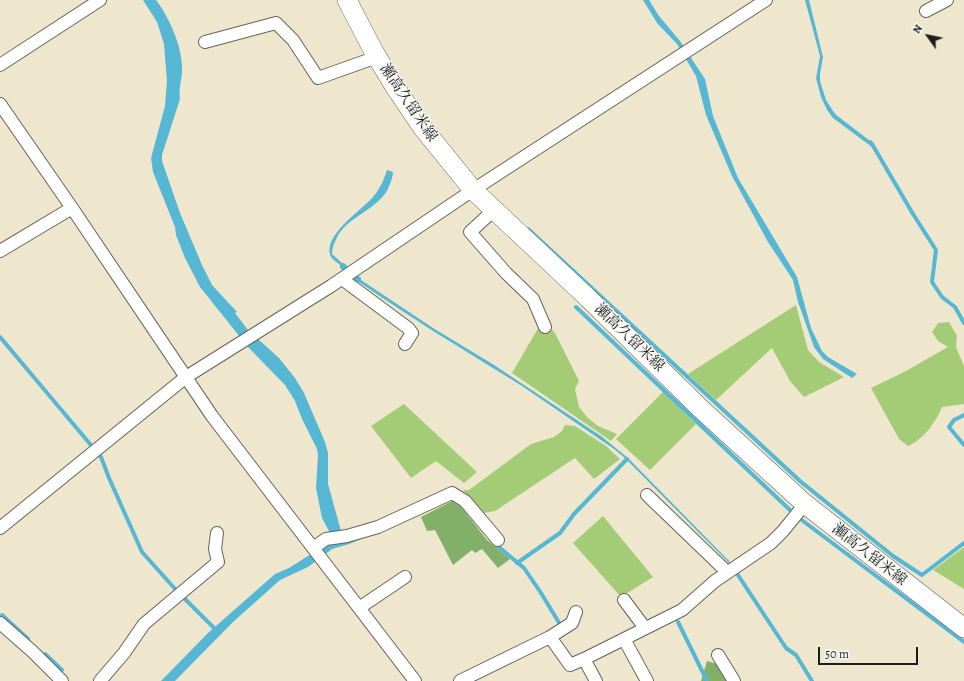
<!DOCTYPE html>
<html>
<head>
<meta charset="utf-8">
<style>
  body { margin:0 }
  #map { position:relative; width:964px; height:681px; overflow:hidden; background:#eee7ce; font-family:Alegreya,serif }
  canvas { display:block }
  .north { position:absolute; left:908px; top:16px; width:40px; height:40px; -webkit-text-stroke:3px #f6f6f2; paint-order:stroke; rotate:303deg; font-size:11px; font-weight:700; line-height:16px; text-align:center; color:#1c1c1c }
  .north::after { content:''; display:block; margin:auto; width:14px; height:18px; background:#1c1c1c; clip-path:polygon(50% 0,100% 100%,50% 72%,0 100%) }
  .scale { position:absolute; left:818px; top:647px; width:100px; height:18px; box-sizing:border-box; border:2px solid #1c1c1c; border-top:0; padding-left:5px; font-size:12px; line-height:14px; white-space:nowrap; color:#1c1c1c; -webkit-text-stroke:3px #f6f6f2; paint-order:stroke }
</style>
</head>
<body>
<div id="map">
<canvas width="964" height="681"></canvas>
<div class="north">N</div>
<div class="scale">50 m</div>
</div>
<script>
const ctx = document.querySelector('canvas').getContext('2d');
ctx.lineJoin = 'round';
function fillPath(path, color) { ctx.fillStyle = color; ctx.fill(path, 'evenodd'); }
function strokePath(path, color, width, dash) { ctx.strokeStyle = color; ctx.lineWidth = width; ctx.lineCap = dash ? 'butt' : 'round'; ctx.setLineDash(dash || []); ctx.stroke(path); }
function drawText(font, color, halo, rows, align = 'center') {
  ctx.font = font + ' Alegreya,"Noto Serif JP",serif'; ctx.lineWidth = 3; ctx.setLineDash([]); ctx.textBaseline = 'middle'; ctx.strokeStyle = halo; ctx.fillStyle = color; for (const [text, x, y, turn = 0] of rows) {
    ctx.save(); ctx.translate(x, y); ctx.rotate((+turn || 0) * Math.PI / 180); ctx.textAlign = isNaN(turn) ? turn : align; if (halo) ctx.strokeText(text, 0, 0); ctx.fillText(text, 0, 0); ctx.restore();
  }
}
fillPath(new Path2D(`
  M796,305L808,350L819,362L844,377L804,397L790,381L772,348L716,400L688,374Z
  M949,322L957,336L956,347L964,366V404L942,407C936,422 923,440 908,446L899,439L871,388L906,371L948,347L938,341L932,332L938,323Z
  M540,325L549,326L555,333L579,381L575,389L579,407L588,418L598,426L617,434L611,441L512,373Z
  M663,392L696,424L650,470L616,439Z
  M404,404L477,472L464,483L436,461L411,478L371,426Z
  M565,425L575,426L606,446L620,459L594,479L575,458L495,511L484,513L463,490H469L531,444L554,437L562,431Z
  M603,516L653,577L621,597L573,543Z
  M964,547V589L933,570Z`), '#a4cc77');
fillPath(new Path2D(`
  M452,501L461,507L487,540L510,559L498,568L482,549L475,553L472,550L453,565L435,530L427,531L421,517Z
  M707,661L717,664L728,681H701Z`), '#83b068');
fillPath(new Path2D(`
  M143,0H156C169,17 181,44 182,66C183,77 178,88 180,99L162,155V161L180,213L202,265L212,285L237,312L235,313L248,330L279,358L295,378L304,393L325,442L328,453V484L341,531L393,526L349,544L332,549L308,567L280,580L233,622L175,681H161L208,633L275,574L289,568L330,542L329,531L322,518L316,488L318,455L317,449L302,419L295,401L285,385L248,347L200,287L185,258L176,235L175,227L153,172L151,158L165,106L167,81L164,44L157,22Z
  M643,0H649L659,16L680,41L705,79L713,116L738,178L797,277L811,328L822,351L828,357L857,374L852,378L823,359L814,347L798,302L793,280L768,242L732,176L706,115L696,76L677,44L657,23Z
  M805,0H809L823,57L820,74V81L826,100L835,114L874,144L872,147L833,118L827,110L821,97L816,78L820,56Z
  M387,170L393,172C393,177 391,180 390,184C388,188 387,192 384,195C370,213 343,219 335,242C333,246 332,250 332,254L342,263H344L361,278V280L433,328L494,365L601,436L628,458L731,563L730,564L626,459L614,449L522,386L433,331L381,297L359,282L357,283L340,268V265C338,263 333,260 331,257C321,236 362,210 373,197C380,189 384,179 387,170Z`), '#55b7d4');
strokePath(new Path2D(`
  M870,142L872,144L913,214L936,250L932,282L942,297L955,307L964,323
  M528,229L800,481L893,556L922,575L964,543
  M576,307L791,511
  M0,337L101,457L109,478L142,552L176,590L215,629
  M964,415L954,420L949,427L964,445
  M799,518L964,642
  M494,543L524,568L541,593L561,626
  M517,563L560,533L574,514L627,459
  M734,569L786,648L796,655L812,681
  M2,615L28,639
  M678,622L707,681
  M45,654L62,670`), '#55b7d4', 4);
const minor = new Path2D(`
  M926,11L947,0
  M205,42L276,23L293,40L318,78L377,57
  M0,65L100,0
  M0,104L72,208L212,416L415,681
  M494,210L470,232L506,273L533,299L545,327
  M0,251L72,208
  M342,279L408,328L412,333L405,344
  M647,495L727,572
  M0,528L186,377L331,286L473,190L766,0
  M313,548L326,539L347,536L378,527L452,493L465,501L498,540
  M624,600L645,628
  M359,608L405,577
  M0,623L33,652L62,681
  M550,637L572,623L576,612
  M624,639L647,681
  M718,655L734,681
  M584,659L596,681
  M100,681L124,653L144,624L218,562L215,549L217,533
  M460,681L550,637L570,665L584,659L682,610L715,581L771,543L783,531L805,504`);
const primary = new Path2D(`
  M347,0L374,52L395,87L422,127L473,190L588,298L701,409L805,504L964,628`);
strokePath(minor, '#66635a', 14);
strokePath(primary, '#66635a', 20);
strokePath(minor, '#fff', 12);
strokePath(primary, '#fff', 19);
drawText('15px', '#1c1c1c', '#f6f6f2', [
  ["瀬高久留米線",408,103,56],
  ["瀬高久留米線",629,338,44],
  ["瀬高久留米線",869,555,38]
]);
</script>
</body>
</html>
